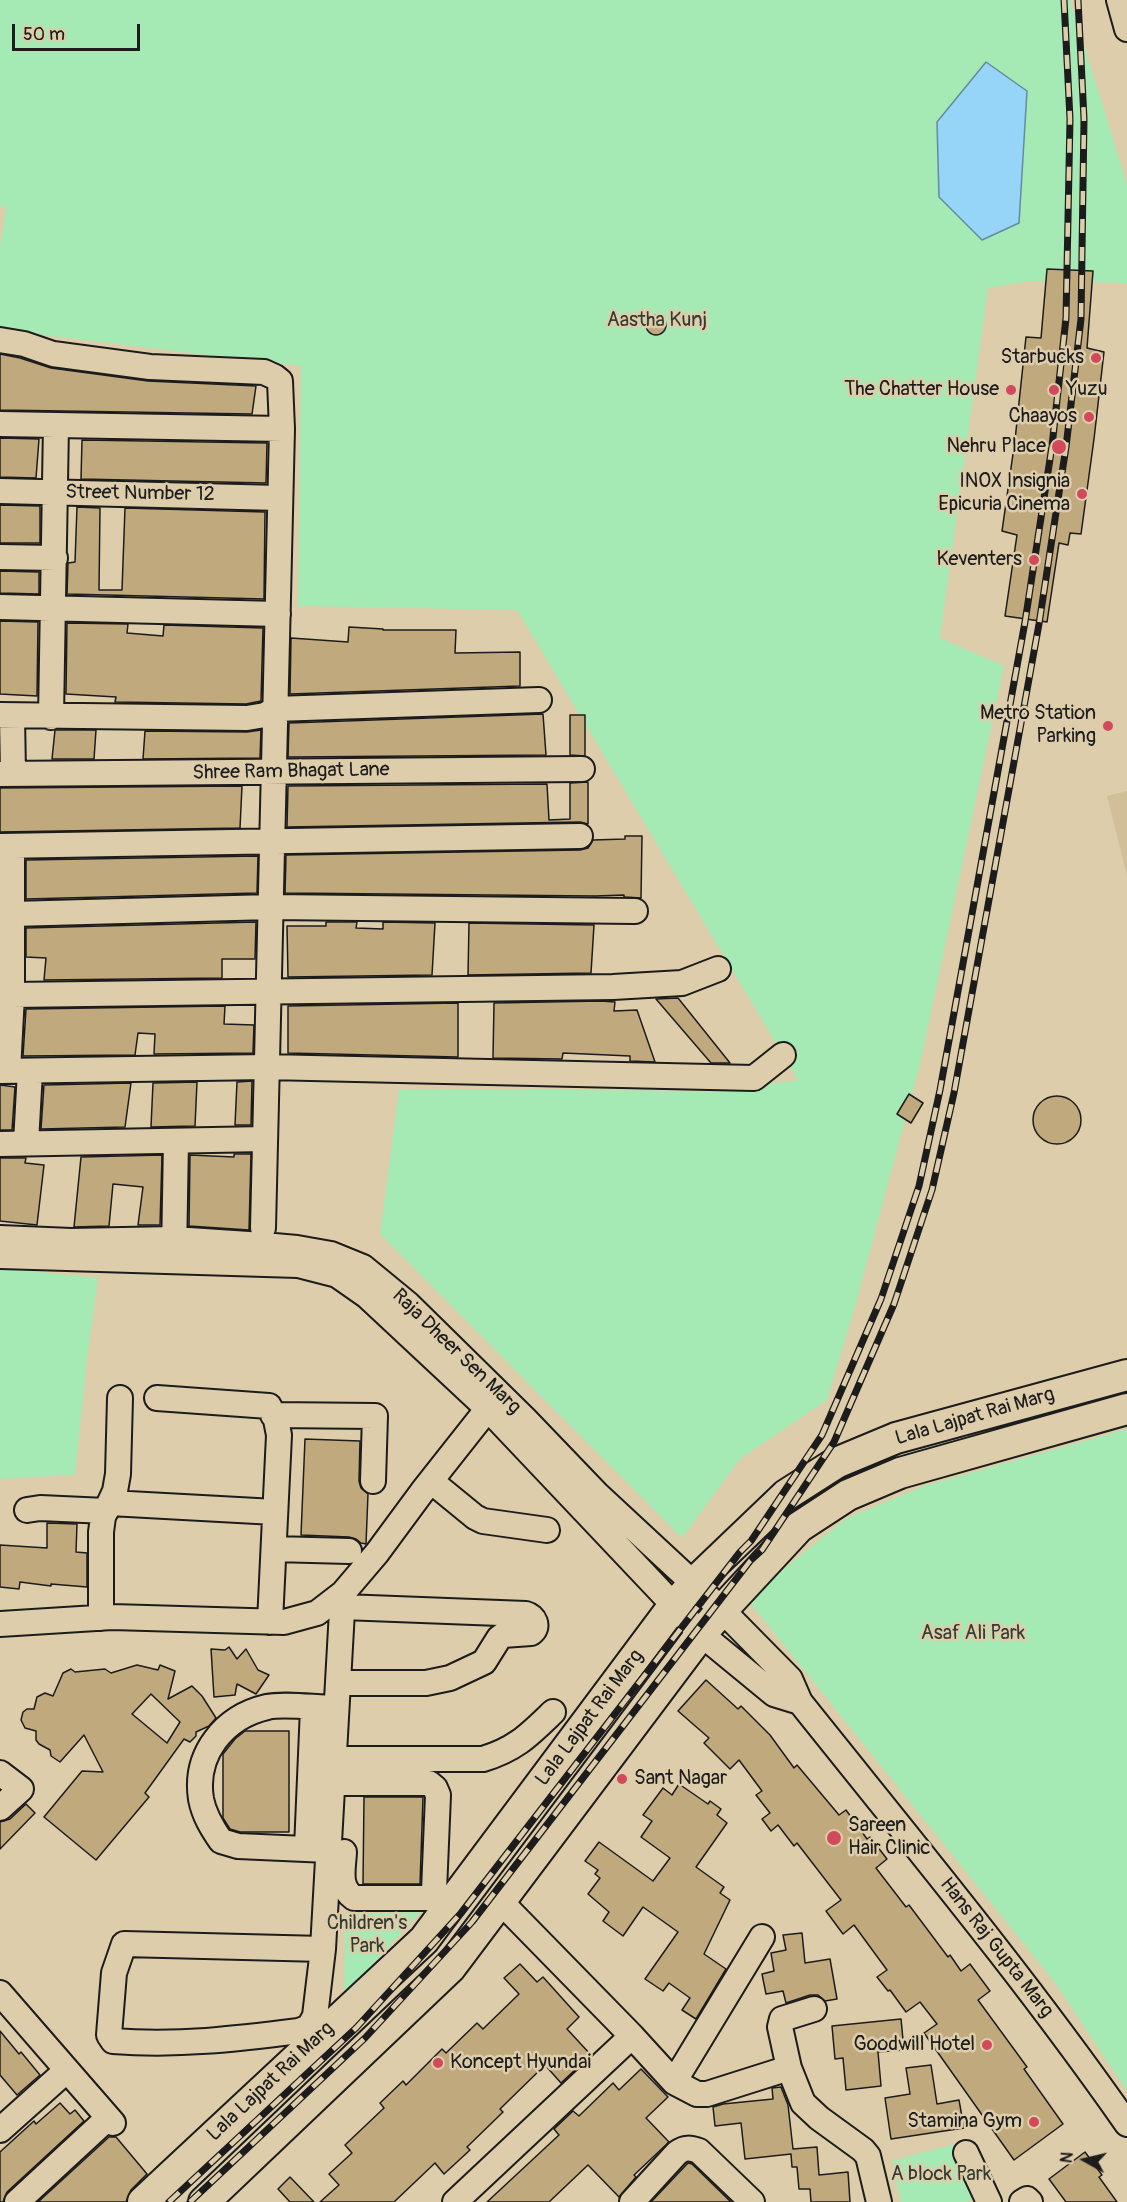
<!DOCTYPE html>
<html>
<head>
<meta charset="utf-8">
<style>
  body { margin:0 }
  #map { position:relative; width:1127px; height:2202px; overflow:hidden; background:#decdaa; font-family:Pangolin,sans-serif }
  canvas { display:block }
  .north { position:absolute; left:1055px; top:2130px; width:60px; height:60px; -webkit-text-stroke:4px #decdaa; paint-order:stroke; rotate:278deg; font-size:16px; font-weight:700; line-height:24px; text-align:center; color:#1c1c1c }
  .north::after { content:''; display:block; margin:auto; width:21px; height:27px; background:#1c1c1c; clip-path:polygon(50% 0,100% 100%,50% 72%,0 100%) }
  .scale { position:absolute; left:12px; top:24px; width:128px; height:27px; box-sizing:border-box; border:3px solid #1c1c1c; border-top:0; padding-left:8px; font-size:18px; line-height:21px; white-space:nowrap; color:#1c1c1c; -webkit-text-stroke:4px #decdaa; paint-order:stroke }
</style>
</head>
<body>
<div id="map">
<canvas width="1127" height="2202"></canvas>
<div class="north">N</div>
<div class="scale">50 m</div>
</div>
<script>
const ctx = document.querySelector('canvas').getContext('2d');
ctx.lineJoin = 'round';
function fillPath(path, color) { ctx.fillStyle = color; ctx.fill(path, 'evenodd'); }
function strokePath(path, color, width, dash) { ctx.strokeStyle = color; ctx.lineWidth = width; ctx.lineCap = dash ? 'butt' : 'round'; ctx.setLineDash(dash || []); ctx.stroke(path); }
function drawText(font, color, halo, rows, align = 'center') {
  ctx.font = font + ' Pangolin,sans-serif'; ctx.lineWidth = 5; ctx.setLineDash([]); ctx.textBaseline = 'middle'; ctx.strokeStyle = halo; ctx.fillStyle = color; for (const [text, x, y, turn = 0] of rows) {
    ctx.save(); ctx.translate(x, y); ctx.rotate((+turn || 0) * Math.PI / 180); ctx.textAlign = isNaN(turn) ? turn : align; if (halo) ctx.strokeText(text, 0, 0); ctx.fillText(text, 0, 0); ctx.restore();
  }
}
fillPath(new Path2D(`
  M1127,791V875L1107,796Z`), '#d1bf99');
fillPath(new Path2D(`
  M0,0H1070L1127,184V283L1032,281L988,288L940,638L1004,666L920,1064L856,1303L827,1400L740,1459L682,1538L380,1234L399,1089L710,1091L798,1080L517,610L298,606L301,366L0,330V249L6,208L0,206Z
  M0,1268L98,1278L87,1360L75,1475L0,1479Z
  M1127,1429V2091L1056,1984L747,1599L845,1519L924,1486Z
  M420,1912L344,1996L345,1914Z
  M955,2144L982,2197L966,2202H901L892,2161Z`), '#a5e9b4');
const water = new Path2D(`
  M986,62L1027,91L1019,223L982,240L939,197L937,122Z`);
fillPath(water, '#96d5f7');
strokePath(water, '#658b9f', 1.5);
const building = new Path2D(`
  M1047,269L1093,271L1087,348L1104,352L1094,439L1081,534L1070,533L1068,545L1059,543L1047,622L1005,616L1017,535L1002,531L1015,440L1026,337L1041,338Z
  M646 325a10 10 0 1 1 20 0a10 10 0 1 1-20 0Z
  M0,354L20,358L51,368L148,381L256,386L252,414L0,410Z
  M0,438L39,439L36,478L0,477Z
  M82,440L267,443L266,483L81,479Z
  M0,505L40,506V543H0Z
  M77,507L100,508L99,590H122L125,508L265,512L264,599L67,594L68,563L75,562Z
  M0,571L39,572V594L0,593Z
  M0,621L38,622L37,696L0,694Z
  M67,623L128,624L127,633L163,636L164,625L263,628L261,701L246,704L115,702L116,697L66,694Z
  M349,627L383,629V630H456L455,653L520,652V686L290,694L291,638L348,642Z
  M543,714L546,755L288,757L289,723Z
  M570,715H585V756L570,755Z
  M55,730H96L94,759H52Z
  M261,730L260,758L143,759L145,731L247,732Z
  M588,782V824L580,822L287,827L288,786L547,784L549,820L570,819V783Z
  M242,786L240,828L0,832V788Z
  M625,836H642L641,898L624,897V895L595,896L285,893L286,855L580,850L588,848L593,840L625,839Z
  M258,856L257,893L26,899V860Z
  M256,922L255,959H222V978L44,980L46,958L26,957V928Z
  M326,922H357L356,928L383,929V922L435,923L432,975L288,977L287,926H326Z
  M469,923L594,925L591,973L468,975Z
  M678,998L730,1063H711L656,999Z
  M601,1001L615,1002L614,1011L637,1010L655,1062L630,1061V1056L563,1053L562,1059L493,1058L494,1003Z
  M458,1003V1057L288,1053V1006Z
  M225,1006L224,1024L254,1025L253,1053L154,1054L155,1034L138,1033L135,1055L23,1056L26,1009Z
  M252,1081L251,1125H235L237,1082Z
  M197,1082L195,1126L151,1127L153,1083Z
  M131,1083L125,1127L41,1129L44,1085Z
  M0,1085L15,1087L12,1130H0Z
  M909,1094L923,1103L911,1123L897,1114Z
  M1033 1120a24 24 0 1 1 48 0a24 24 0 1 1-48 0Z
  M234,1154H251L249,1230L189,1226L190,1155L234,1157Z
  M162,1155L160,1225H138L143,1187L113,1184L109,1226L74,1227L81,1157Z
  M0,1158H26L25,1163L44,1165L37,1225L0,1221Z
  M305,1439L360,1441L359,1481L361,1488L368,1494L366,1544L361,1543L356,1539L349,1537L301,1535Z
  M47,1523L77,1524L76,1552L87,1553V1587L51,1584V1586L20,1582L19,1589L0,1587V1545L47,1548Z
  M229,1647L237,1659L246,1649L258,1670L269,1675L256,1694L237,1684L235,1695L214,1697L211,1649L225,1650Z
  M137,1665L158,1670L160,1665L175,1671L168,1699L192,1686L202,1696L216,1718L209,1726L196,1732V1736L190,1742L184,1739L145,1793L149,1797L96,1860L44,1817L82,1771L103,1772L84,1735L60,1762L51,1756L50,1750L39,1744L36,1740V1731L25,1728L21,1720L23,1712L27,1709H34L37,1697L45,1693L53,1696L63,1673L71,1669L75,1672L105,1669L111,1673ZM151,1694L180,1722L167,1743L132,1714Z
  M706,1680L738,1709L741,1706L770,1735L794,1768L797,1765L839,1815L846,1810L867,1839L870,1837L887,1859L876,1868L906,1907L909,1905L948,1957L950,1955L961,1971L970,1964L990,1991L978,2000L1027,2067L1024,2069L1063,2124L1014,2160L924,2033L937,2024L920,2002L906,2012L890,1990L888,1991L877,1977L887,1970L854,1925L843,1934L826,1911L841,1900L797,1843L794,1846L778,1825L771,1831L762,1819L770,1813L756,1795L762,1791L739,1760L730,1769L704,1743L709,1738L678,1711Z
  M245,1731H289V1832H240L230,1829L223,1818V1754L235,1739Z
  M679,1784L708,1804L710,1801L721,1809L717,1815L727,1823L696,1867L724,1887L720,1893L730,1900L704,1954L726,1969L696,2019L682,2010L690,1998L669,1983L663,1991L645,1979L678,1932L643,1907L623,1936L603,1921L609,1912L588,1894L600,1878L595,1874L598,1870L585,1861L599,1842L653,1881L670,1858L641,1837L652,1821L643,1815L663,1788L672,1795Z
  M364,1797H423L420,1884H363Z
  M26,1804L35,1813L0,1849V1822L10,1819Z
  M802,1933L805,1963L830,1959L837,1999L825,2001L818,1995H810L786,2003L783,1991L766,1994L762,1974L774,1971L771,1953L786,1950L783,1935Z
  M520,1964L537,1982L543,1977L579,2017L567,2029L591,2055L561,2083L545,2065L500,2109L503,2112L467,2147L470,2150L444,2174L435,2163L394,2202H320L339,2185L329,2174L352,2153L345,2145L384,2108L380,2103L403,2081L406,2085L442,2049L446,2053L477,2023L483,2029L519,1994L504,1978Z
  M901,2019L904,2050L878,2052L881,2086L846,2090L843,2058L835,2059L832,2026Z
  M0,2031L19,2054L21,2052L40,2075L17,2095L0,2075Z
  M931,2065L937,2104L959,2100L964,2128L891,2139L885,2098L910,2094L906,2068Z
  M641,2069L668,2097L646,2118L669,2142L634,2175L636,2177L619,2197L588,2165L549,2202H487L559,2135L554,2129L573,2111L579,2116L613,2083L619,2090Z
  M781,2087L788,2105L793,2149L817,2147L819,2175L848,2172L850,2202H811L810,2189H799L797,2167H792L791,2154L745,2159L741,2123L715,2126L713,2107L723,2104L773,2099L772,2088Z
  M60,2103L70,2114L75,2110L84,2121L7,2192L3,2202H0V2152L34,2121L36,2124Z
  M109,2137H116L147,2174L131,2190L126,2202H38Z
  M1085,2152L1102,2175L1099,2177L1117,2202H1066L1049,2179Z
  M688,2163L692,2164L731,2202H651Z
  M290,2177L314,2202H290L278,2189Z`);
fillPath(building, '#c0a97d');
strokePath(building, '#1c1c1c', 1.5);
const minor = new Path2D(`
  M1119,0L1127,29
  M0,340L24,344L53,354L150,367L264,372L275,377L280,381L282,429L263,1228
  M0,424L282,429
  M0,491L280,498
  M0,557L55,558
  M0,607L278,614
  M0,715L247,718L265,715L275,709L539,700
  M12,716L13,774
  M51,717L56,425
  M0,774L582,769
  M0,846L580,836
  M12,914L271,907L635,911
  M12,995L613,987L682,983L718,969
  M0,1071L267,1067L754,1078L783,1055
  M8,1071L12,995V846
  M26,1143L30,1071
  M0,1144L265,1139
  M0,1238L71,1241L174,1239L263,1245L297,1248L331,1254L363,1267L408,1304L525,1419L597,1494L722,1610L790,1679L800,1702
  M174,1255L176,1141
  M0,1256L298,1265L337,1275L367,1296L488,1409L701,1634L774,1694L800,1702C911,1841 1025,1978 1127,2124
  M157,1398L269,1406L276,1420L279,1435L270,1622
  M273,1415L375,1416L373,1481
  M431,1481L475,1517L483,1521L547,1530
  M110,1503L275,1512
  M27,1510L40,1508L106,1511
  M274,1549L349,1551
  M101,1618V1532L103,1517L115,1491L118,1474L120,1398
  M0,1624L112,1617L284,1622L317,1613L343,1593L377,1553L422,1492L497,1397
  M338,1683H426L450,1678L484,1662L499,1638L503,1635L531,1633C540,1627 534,1616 526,1614L343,1607
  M334,1759H483C516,1749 529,1735 553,1712
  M0,1773L21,1789L0,1808
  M307,1848L313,1708
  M328,1850L238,1846L221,1841C212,1828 204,1815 201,1799C194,1754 224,1717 267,1707C285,1703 316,1708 336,1708
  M344,1852C343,1870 338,1887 354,1898H426L431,1896L434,1891L438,1795L435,1788L429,1783H346
  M500,1901L632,2036L674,2082L697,2094H707L789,2068
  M323,1949L124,1944L114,1973L109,2035L113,2041C177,2046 236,2039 299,2031L309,2027L315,2016L323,1949L343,1593
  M0,1993L113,2123
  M814,2009L782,2019L780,2027L789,2068L803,2103L819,2118L863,2150L868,2156L879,2202
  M674,2082L762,1937
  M0,2130L66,2071
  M966,2153L989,2202
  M17,2202L108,2118
  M455,2202L632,2036
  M632,2202L677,2153C685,2147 690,2148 699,2151L752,2202
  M1022,2202L1027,2199L1030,2202`);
const major = new Path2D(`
  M143,2202L424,1940L669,1612L694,1583L786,1495L836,1463L896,1438L1127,1375
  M204,2202L450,1968L701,1634L722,1610L799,1527L848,1495L900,1473L1127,1409`);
strokePath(minor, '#1c1c1c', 28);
strokePath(major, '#1c1c1c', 34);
strokePath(minor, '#decdaa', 24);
strokePath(major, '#decdaa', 30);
const rail = new Path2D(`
  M169,2202L356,2028L461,1913L740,1552L751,1541L822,1435L881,1299L919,1186L940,1090L1025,622L1052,446L1066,318L1070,119L1064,0
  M190,2202L365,2038L472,1922L750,1561L762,1550L834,1442L894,1304L932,1190L954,1093L1039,624L1066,447L1081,319L1084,119L1078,0`);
strokePath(rail, '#1c1c1c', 7);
strokePath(rail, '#decdaa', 4.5, [14]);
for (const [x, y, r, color] of [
  [1096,358,6,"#d1495b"],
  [1011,390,6,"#d1495b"],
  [1054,390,6,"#d1495b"],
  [1089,417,6,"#d1495b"],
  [1059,447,8,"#d1495b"],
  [1082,494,6,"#d1495b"],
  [1034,560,6,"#d1495b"],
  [1108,726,6,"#d1495b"],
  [622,1779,6,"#d1495b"],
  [834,1838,8,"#d1495b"],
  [987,2045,6,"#d1495b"],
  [438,2063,6,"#d1495b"],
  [1034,2122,6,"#d1495b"]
]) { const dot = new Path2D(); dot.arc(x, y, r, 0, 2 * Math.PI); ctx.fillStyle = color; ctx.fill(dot); strokePath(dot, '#decdaa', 2); }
drawText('20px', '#313b33', '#decdaa', [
  ["Aastha Kunj",657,321],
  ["Asaf Ali Park",973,1634],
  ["Children's",367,1924],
  ["Park",367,1947],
  ["A block Park",941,2175]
]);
drawText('20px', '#1c1c1c', '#decdaa', [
  ["Starbucks",1084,358],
  ["The Chatter House",999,390],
  ["Yuzu",1066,390,"left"],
  ["Chaayos",1077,417],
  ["Nehru Place",1046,447],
  ["INOX Insignia",1070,482],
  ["Epicuria Cinema",1070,505],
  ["Keventers",1022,560],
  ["Metro Station",1096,714],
  ["Parking",1096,737],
  ["Sant Nagar",634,1779,"left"],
  ["Sareen",848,1826,"left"],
  ["Hair Clinic",848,1849,"left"],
  ["Goodwill Hotel",975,2045],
  ["Koncept Hyundai",450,2063,"left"],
  ["Stamina Gym",1022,2122]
], 'right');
drawText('20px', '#1c1c1c', '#decdaa', [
  ["Street Number 12",140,494,1],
  ["Shree Ram Bhagat Lane",291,772,-1],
  ["Raja Dheer Sen Marg",456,1352,44],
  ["Lala Lajpat Rai Marg",975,1417,-16],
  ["Lala Lajpat Rai Marg",590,1718,-53],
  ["Hans Raj Gupta Marg",996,1948,52],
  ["Lala Lajpat Rai Marg",271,2082,-43]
]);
</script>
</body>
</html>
